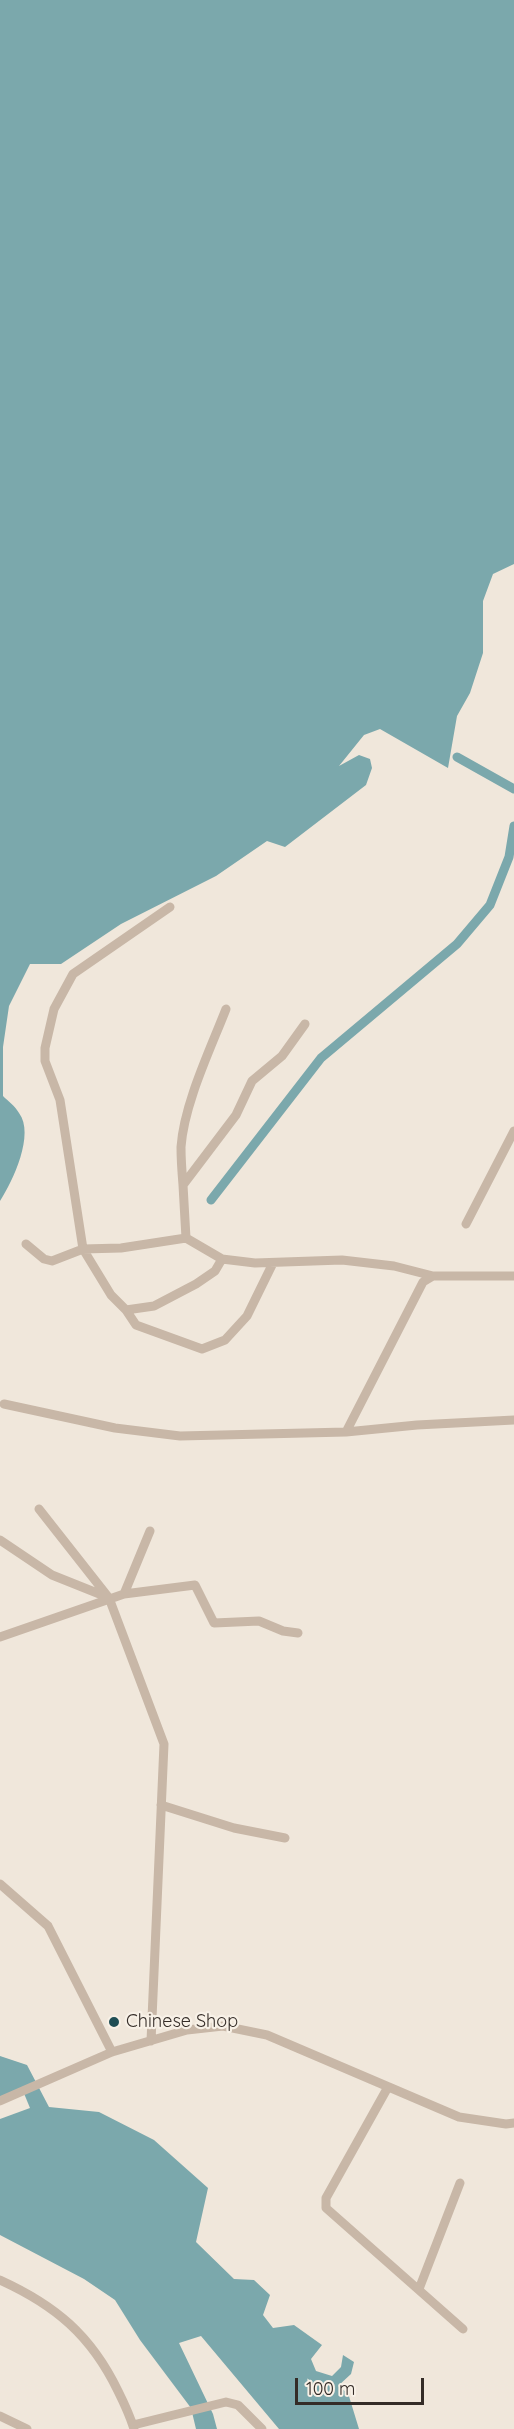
<!DOCTYPE html>
<html>
<head>
<meta charset="utf-8">
<style>
  body { margin:0 }
  #map { position:relative; width:514px; height:2429px; overflow:hidden; background:#f0e7db; font-family:Quicksand,sans-serif }
  canvas { display:block }
  .scale { position:absolute; left:295px; top:2378px; width:129px; height:27px; box-sizing:border-box; border:3px solid #342c27; border-top:0; padding-left:8px; font-size:18px; line-height:21px; white-space:nowrap; color:#342c27; -webkit-text-stroke:4px #f8f1e7; paint-order:stroke }
</style>
</head>
<body>
<div id="map">
<canvas width="514" height="2429"></canvas>
<div class="scale">100 m</div>
</div>
<script>
const ctx = document.querySelector('canvas').getContext('2d');
ctx.lineJoin = 'round';
function fillPath(path, color) { ctx.fillStyle = color; ctx.fill(path, 'evenodd'); }
function strokePath(path, color, width, dash) { ctx.strokeStyle = color; ctx.lineWidth = width; ctx.lineCap = dash ? 'butt' : 'round'; ctx.setLineDash(dash || []); ctx.stroke(path); }
function drawText(font, color, halo, rows, align = 'center') {
  ctx.font = font + ' Quicksand,sans-serif'; ctx.lineWidth = 4.5; ctx.setLineDash([]); ctx.textBaseline = 'middle'; ctx.strokeStyle = halo; ctx.fillStyle = color; for (const [text, x, y, turn = 0] of rows) {
    ctx.save(); ctx.translate(x, y); ctx.rotate((+turn || 0) * Math.PI / 180); ctx.textAlign = isNaN(turn) ? turn : align; if (halo) ctx.strokeText(text, 0, 0); ctx.fillText(text, 0, 0); ctx.restore();
  }
}
fillPath(new Path2D(`
  M0,0H514V564L493,574L483,601V653L470,693L457,716L448,768L380,729L364,735L339,766L359,755L370,759L372,768L366,785L285,847L267,841L216,876L121,924L61,964H30L9,1006L3,1047V1096C8,1101 15,1106 19,1113C35,1134 13,1181 0,1201Z
  M0,2056L27,2065L49,2107L99,2112L154,2140L208,2188L196,2242L234,2279L254,2280L270,2295L263,2315L273,2328L294,2325L322,2345L311,2359L316,2371L332,2376L341,2367L343,2355L354,2362L351,2374L338,2386L348,2393L359,2429H279L201,2336L179,2343L213,2414L217,2429H196L191,2408L140,2340L115,2300L84,2279L0,2235Z`), '#7ba8ac');
fillPath(new Path2D(`
  M23,2091L30,2108L0,2119V2100Z`), '#f0e7db');
strokePath(new Path2D(`
  M457,757L514,789
  M211,1200L321,1058L457,944L490,905L509,857L514,826`), '#7ba8ac', 9);
strokePath(new Path2D(`
  M170,907L73,974L54,1009L45,1048V1061L60,1100L83,1249L111,1295L126,1310L154,1306L196,1284L215,1271L222,1259L255,1263L342,1260L394,1266L433,1276
  M183,1185C182,1173 181,1160 181,1147C184,1104 210,1050 226,1009
  M466,1224L514,1131
  M186,1238L183,1185L236,1115L252,1081L282,1056L305,1024
  M26,1244L44,1259L52,1261L83,1249L121,1248L186,1238L222,1259
  M126,1310L136,1325L202,1349L225,1340L247,1316L273,1263
  M4,1404L115,1428L180,1436L346,1432L417,1425L514,1420
  M346,1432L423,1282L433,1276H514
  M39,1509L109,1598L164,1744L151,2041
  M0,1540L52,1575L107,1597
  M124,1594L150,1531
  M0,1637L124,1594L195,1585L214,1623L259,1621L283,1631L298,1633
  M161,1805L234,1828L285,1838
  M0,1884L48,1926L112,2052
  M388,2087L326,2198V2208L463,2329
  M0,2101L112,2052L187,2030L223,2026L267,2035L459,2117L506,2124L514,2123
  M0,2280C55,2305 91,2335 118,2391C124,2403 130,2416 134,2429
  M419,2289L460,2183
  M0,2416L27,2429
  M133,2425L226,2402L238,2405L262,2429`), '#c8b7a7', 9);
for (const [x, y, r, color] of [
  [114,2022,6,"#1f4e54"]
]) { const dot = new Path2D(); dot.arc(x, y, r, 0, 2 * Math.PI); ctx.fillStyle = color; ctx.fill(dot); strokePath(dot, '#f8f1e7', 2); }
drawText('18px', '#342c27', '#f8f1e7', [
  ["Chinese Shop",126,2022]
], 'left');
</script>
</body>
</html>
